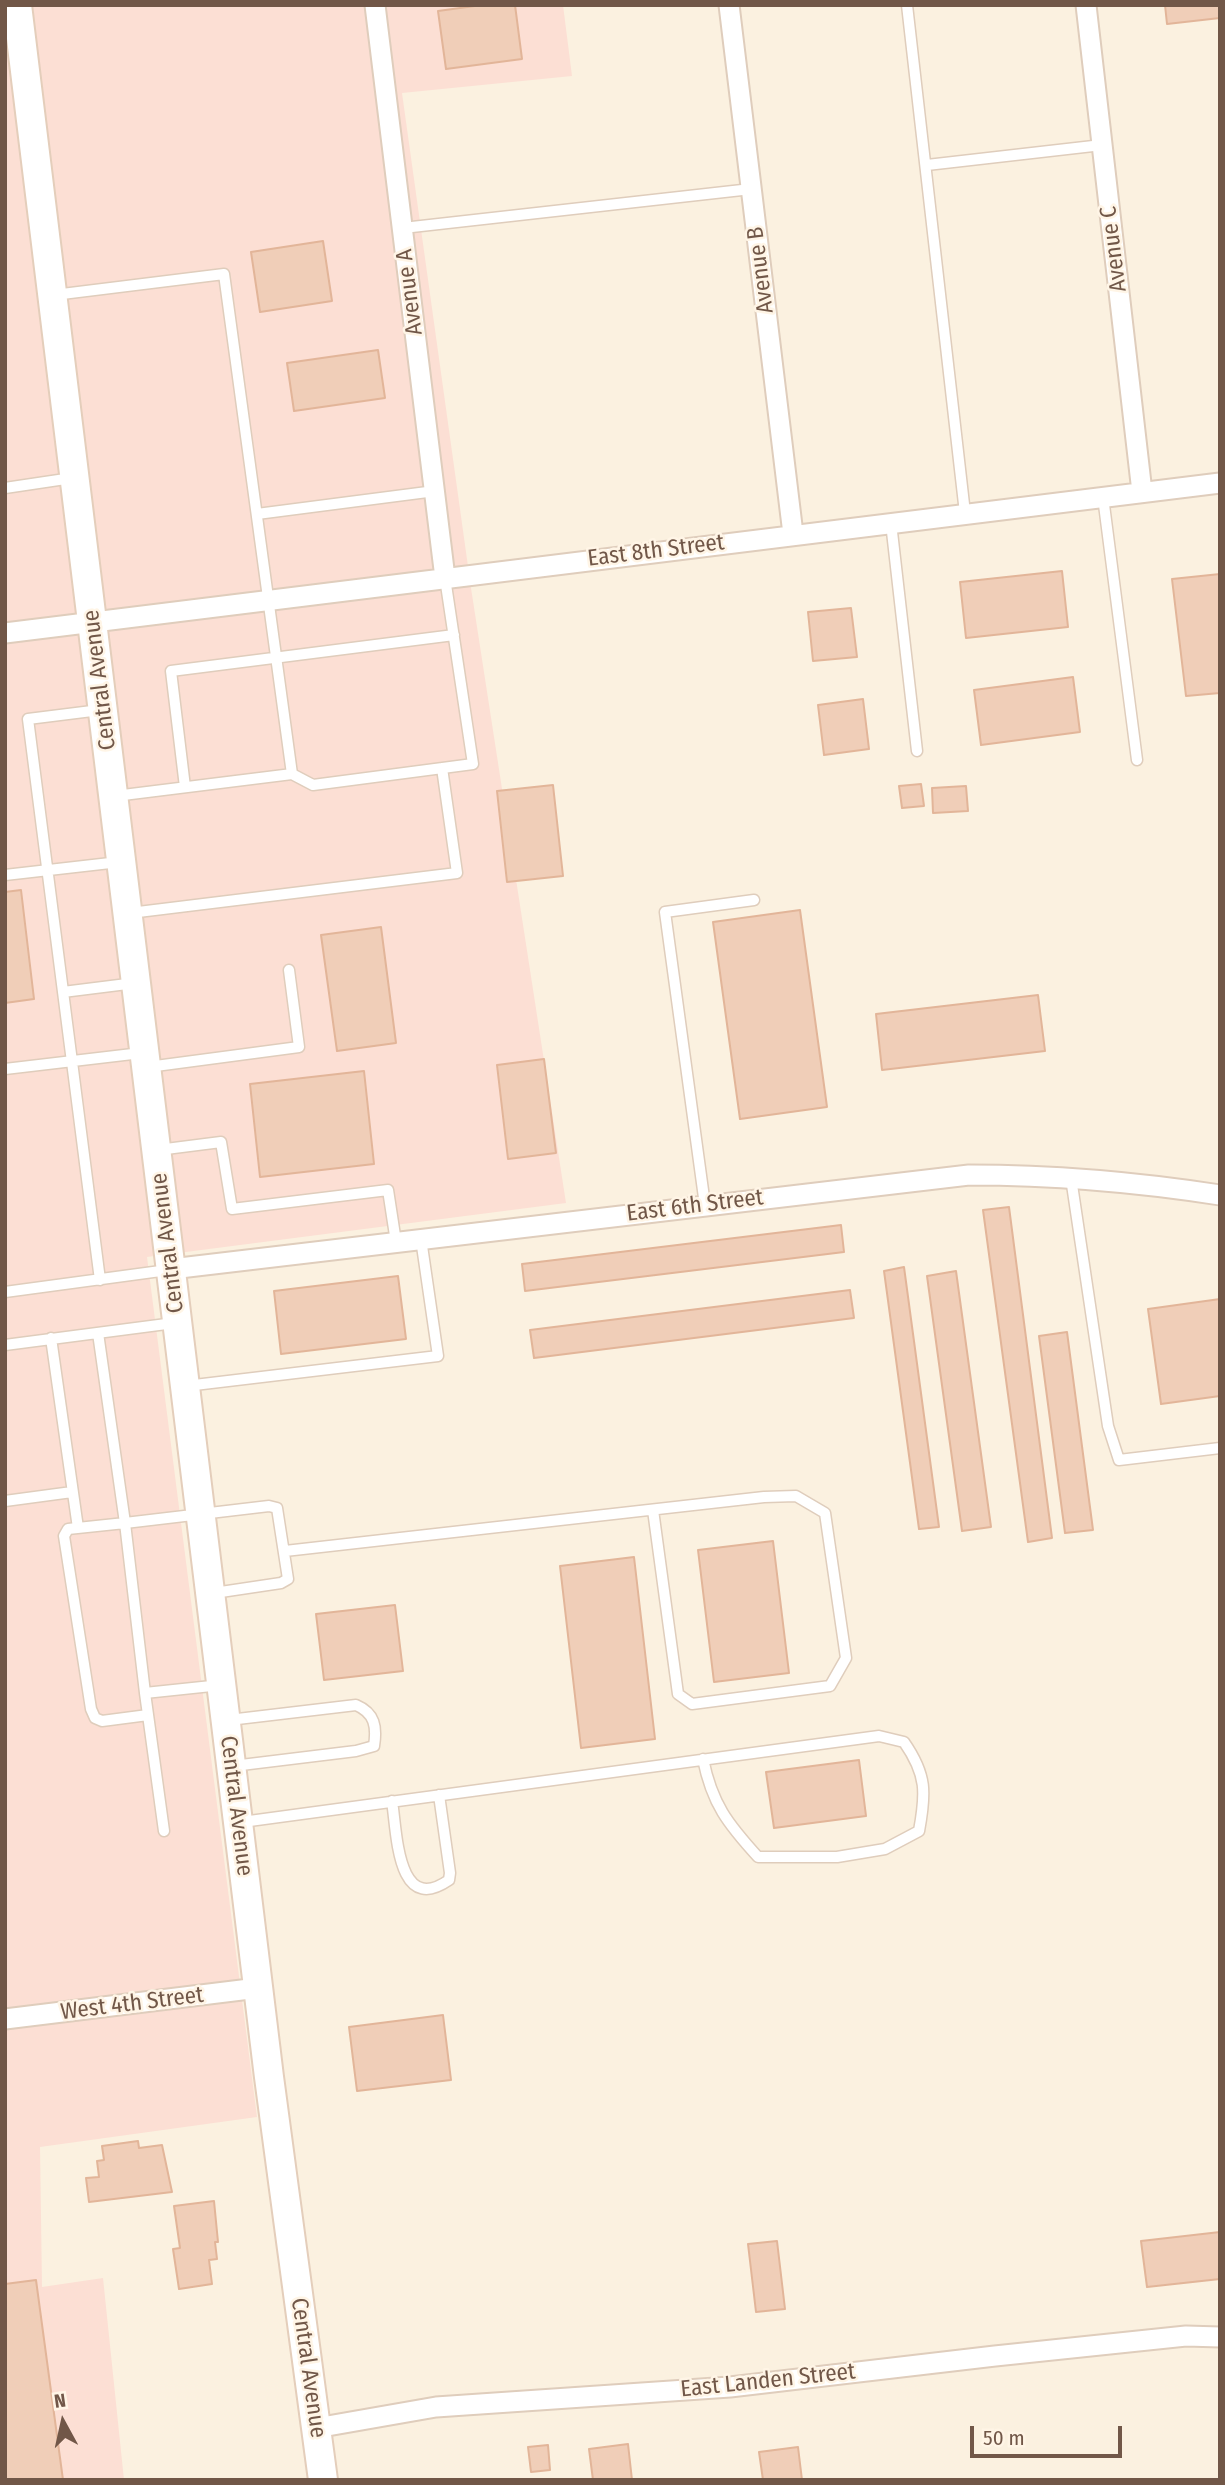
<!DOCTYPE html>
<html>
<head>
<meta charset="utf-8">
<style>
  body { margin:0 }
  #map { position:relative; width:1225px; height:2485px; overflow:hidden; background:#fbf1e0; font-family:"Fira Sans Condensed",sans-serif }
  canvas { display:block }
  .frame { position:absolute; inset:0; border:7px solid #715748; pointer-events:none }
  .north { position:absolute; left:28px; top:2387px; width:70px; height:70px; -webkit-text-stroke:5px #fff5e6; paint-order:stroke; rotate:352deg; font-size:19px; font-weight:700; line-height:28px; text-align:center; color:#715748 }
  .north::after { content:''; display:block; margin:auto; width:24px; height:32px; background:#715748; clip-path:polygon(50% 0,100% 100%,50% 72%,0 100%) }
  .scale { position:absolute; left:970px; top:2426px; width:152px; height:32px; box-sizing:border-box; border:4px solid #715748; border-top:0; padding-left:9px; font-size:21px; line-height:24px; white-space:nowrap; color:#715748; -webkit-text-stroke:5px #fff5e6; paint-order:stroke }
</style>
</head>
<body>
<div id="map">
<canvas width="1225" height="2485"></canvas>
<div class="frame"></div>
<div class="north">N</div>
<div class="scale">50 m</div>
</div>
<script>
const ctx = document.querySelector('canvas').getContext('2d');
ctx.lineJoin = 'round';
function fillPath(path, color) { ctx.fillStyle = color; ctx.fill(path, 'evenodd'); }
function strokePath(path, color, width, dash) { ctx.strokeStyle = color; ctx.lineWidth = width; ctx.lineCap = dash ? 'butt' : 'round'; ctx.setLineDash(dash || []); ctx.stroke(path); }
function drawText(font, color, halo, rows, align = 'center') {
  ctx.font = font + ' "Fira Sans Condensed",sans-serif'; ctx.lineWidth = 5; ctx.setLineDash([]); ctx.textBaseline = 'middle'; ctx.strokeStyle = halo; ctx.fillStyle = color; for (const [text, x, y, turn = 0] of rows) {
    ctx.save(); ctx.translate(x, y); ctx.rotate((+turn || 0) * Math.PI / 180); ctx.textAlign = isNaN(turn) ? turn : align; if (halo) ctx.strokeText(text, 0, 0); ctx.fillText(text, 0, 0); ctx.restore();
  }
}
fillPath(new Path2D(`
  M5,5H563L572,76L402,93L471,588L566,1203L147,1257L257,2117L40,2147L42,2287L103,2278L124,2480H5Z`), '#fcdfd4');
const building = new Path2D(`
  M482,5H515L522,59L446,69L438,11Z
  M1165,5H1220V18L1167,24Z
  M323,241L332,301L260,312L251,252Z
  M378,350L385,398L294,411L287,363Z
  M1062,571L1068,627L966,638L960,582Z
  M1220,574V693L1186,696L1172,579Z
  M851,608L857,657L813,661L808,612Z
  M1073,677L1080,732L981,745L974,690Z
  M863,699L869,749L824,755L818,705Z
  M921,784L924,806L902,808L899,786Z
  M553,785L563,876L507,882L497,791Z
  M966,786L968,811L933,813L932,788Z
  M21,890L34,999L5,1003V892Z
  M800,910L827,1107L740,1119L713,922Z
  M381,927L396,1043L337,1051L321,935Z
  M1038,995L1045,1051L882,1070L876,1014Z
  M544,1059L556,1153L508,1159L497,1065Z
  M364,1071L374,1164L260,1177L250,1084Z
  M1009,1207L1052,1538L1028,1542L983,1210Z
  M841,1225L844,1252L525,1291L522,1264Z
  M904,1267L939,1527L919,1529L884,1271Z
  M956,1271L991,1527L962,1531L927,1276Z
  M398,1276L406,1339L281,1354L274,1291Z
  M850,1290L854,1318L534,1358L530,1330Z
  M1220,1299V1396L1161,1404L1148,1309Z
  M1067,1332L1093,1530L1065,1533L1039,1336Z
  M773,1541L789,1673L714,1682L698,1550Z
  M634,1557L655,1739L581,1748L560,1566Z
  M395,1605L403,1671L324,1680L316,1614Z
  M859,1760L866,1816L774,1828L766,1772Z
  M443,2015L451,2080L357,2091L349,2027Z
  M138,2141L139,2148L162,2145L172,2192L89,2202L86,2178L99,2177L97,2161L104,2160L102,2146Z
  M214,2201L218,2242H215L217,2259L209,2260L212,2284L179,2289L173,2249L180,2248L174,2206Z
  M1220,2232V2279L1147,2287L1141,2241Z
  M777,2241L785,2309L756,2312L748,2244Z
  M36,2280L63,2480H5V2284Z
  M628,2444L632,2480H593L589,2449Z
  M548,2445L550,2470L531,2472L528,2447Z
  M798,2447L802,2480H763L759,2452Z`);
fillPath(building, '#f0ceb8');
strokePath(building, '#e2b599', 2);
const lane = new Path2D(`
  M907,5L965,513
  M927,165L1102,145
  M403,228L751,189
  M54,295L224,274L292,774
  M5,488L72,478
  M1103,497L1137,760
  M257,514L435,491
  M891,523L917,751
  M185,787L171,671L454,635
  M115,796L292,774L313,785L473,764L445,578
  M5,875L119,862
  M130,913L457,873L442,768
  M63,992L135,983
  M148,1067L299,1047L289,970
  M5,1069L141,1053
  M158,1150L221,1142L232,1209L388,1190L396,1242
  M1071,1178L1108,1426L1119,1460L1220,1448
  M705,1205L665,912L754,900
  M100,1280L28,719L100,710
  M5,1292L168,1270
  M98,1333L125,1523L68,1529L64,1536L91,1709L95,1718L102,1721L148,1715
  M51,1338L78,1528
  M5,1345L174,1323
  M186,1386L438,1356L421,1239
  M5,1501L72,1492
  M285,1551L764,1497L796,1496L825,1513L846,1658L830,1686L692,1704L678,1694L653,1510
  M214,1593L281,1583L288,1579L277,1508L269,1506L125,1523L145,1693L221,1685
  M145,1693L164,1831
  M229,1720L356,1705C375,1713 377,1727 374,1746L356,1751L233,1766
  M392,1801C397,1833 397,1916 449,1880L450,1873L439,1795
  M242,1822L879,1736L904,1742C927,1775 926,1793 919,1831L885,1849L837,1857H758C728,1824 712,1804 703,1759`);
const street = new Path2D(`
  M375,5L445,578
  M729,5L793,534
  M1086,5L1142,492
  M5,633L1220,483
  M171,1269L969,1175C1054,1175 1136,1182 1220,1195
  M5,2019L258,1988
  M316,2428L436,2407L730,2387L995,2356L1186,2336L1220,2337`);
const secondary = new Path2D(`
  M17,5L269,2077L323,2480`);
strokePath(lane, '#dfcdbc', 13);
strokePath(street, '#dfcdbc', 23);
strokePath(secondary, '#e4cebb', 32);
strokePath(lane, '#fff', 10);
strokePath(street, '#fff', 19);
strokePath(secondary, '#fff', 28);
drawText('23px', '#715748', '#fff5e6', [
  ["Avenue C",1114,249,-97],
  ["Avenue B",761,270,-97],
  ["Avenue A",410,292,-97],
  ["East 8th Street",656,551,-7],
  ["Central Avenue",100,680,-97],
  ["East 6th Street",695,1206,-7],
  ["Central Avenue",168,1243,-97],
  ["Central Avenue",236,1806,83],
  ["West 4th Street",132,2004,-7],
  ["Central Avenue",308,2368,82],
  ["East Landen Street",768,2381,-6]
]);
</script>
</body>
</html>
